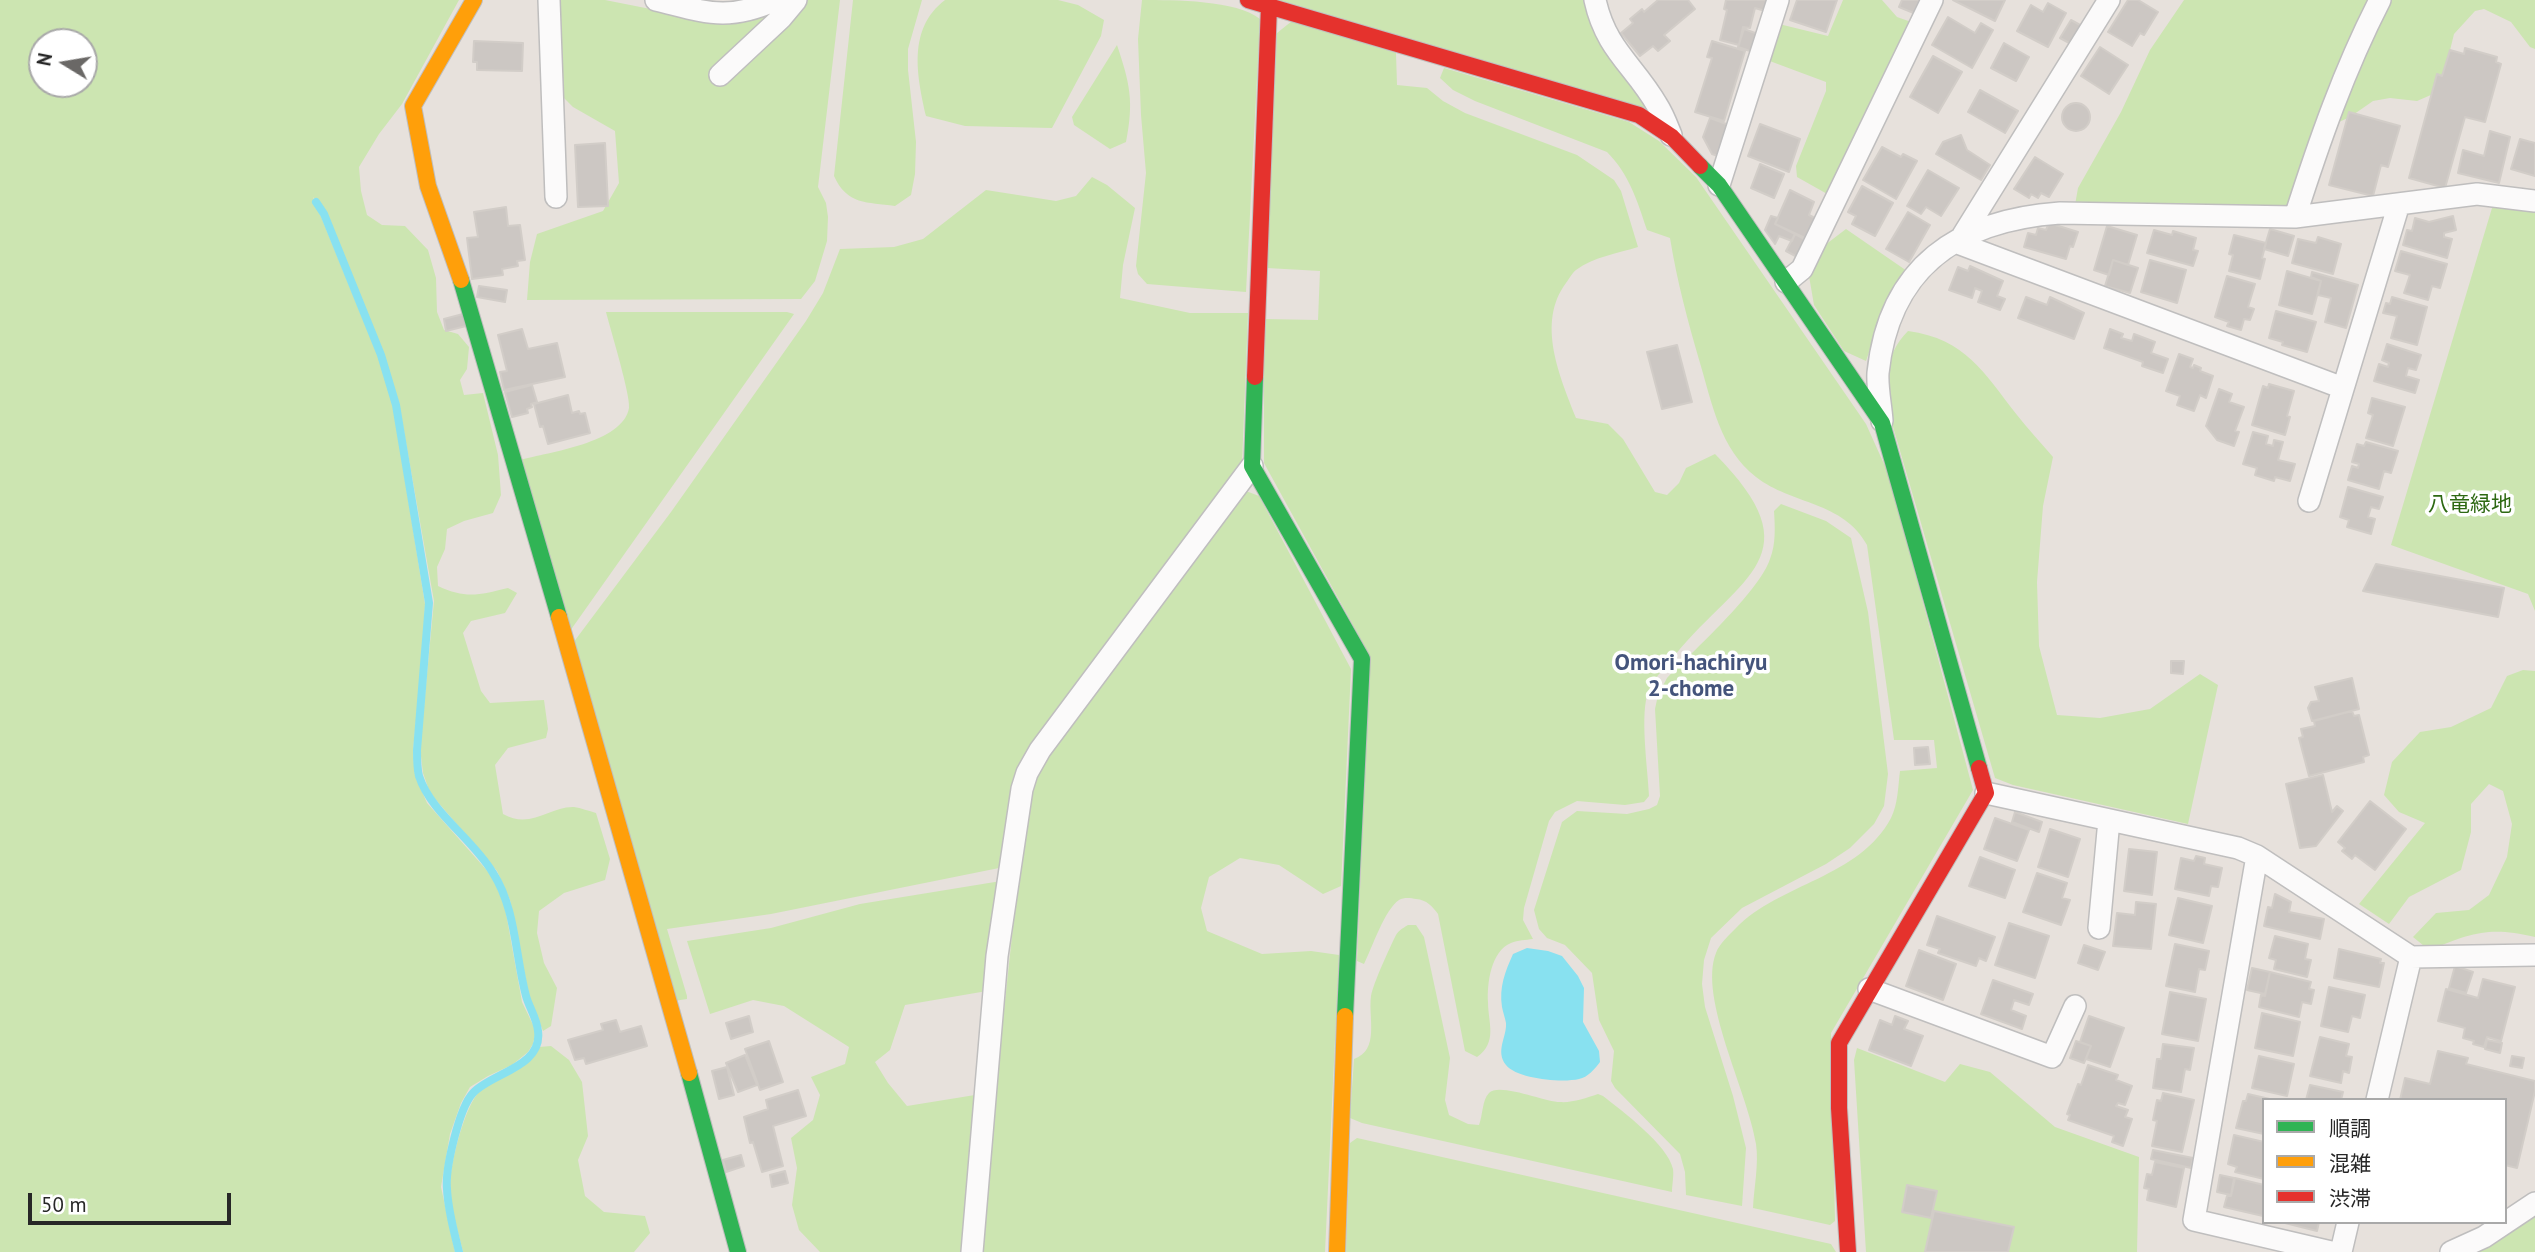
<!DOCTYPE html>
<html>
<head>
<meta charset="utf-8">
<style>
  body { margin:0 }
  #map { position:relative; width:2535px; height:1252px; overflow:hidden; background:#e7e1dc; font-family:"PT Sans","Noto Sans JP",sans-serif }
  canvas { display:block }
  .legend { position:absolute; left:2262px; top:1098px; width:245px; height:126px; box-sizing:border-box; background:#fff; border:2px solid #a9a9a9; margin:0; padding:9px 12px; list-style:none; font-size:21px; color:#272727 }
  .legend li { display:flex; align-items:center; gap:14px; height:35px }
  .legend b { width:35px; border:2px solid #a9a9a9 }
  .north { position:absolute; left:28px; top:28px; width:70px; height:70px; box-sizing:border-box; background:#fff; border:2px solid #a9a9a9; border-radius:50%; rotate:281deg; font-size:19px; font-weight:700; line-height:28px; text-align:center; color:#272727 }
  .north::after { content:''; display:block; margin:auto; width:24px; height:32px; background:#6a6866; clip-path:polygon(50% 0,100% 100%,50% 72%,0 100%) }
  .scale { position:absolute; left:28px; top:1193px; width:203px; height:32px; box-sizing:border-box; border:4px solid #272727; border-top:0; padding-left:9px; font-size:21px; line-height:24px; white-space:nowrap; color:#272727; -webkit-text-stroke:5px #fff; paint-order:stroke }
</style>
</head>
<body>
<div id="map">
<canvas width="2535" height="1252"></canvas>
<ul class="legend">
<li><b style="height:9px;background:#30b455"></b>順調</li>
<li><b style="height:9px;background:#ff9f0a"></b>混雑</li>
<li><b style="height:9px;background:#e5322d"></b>渋滞</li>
</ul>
<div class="north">N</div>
<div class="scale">50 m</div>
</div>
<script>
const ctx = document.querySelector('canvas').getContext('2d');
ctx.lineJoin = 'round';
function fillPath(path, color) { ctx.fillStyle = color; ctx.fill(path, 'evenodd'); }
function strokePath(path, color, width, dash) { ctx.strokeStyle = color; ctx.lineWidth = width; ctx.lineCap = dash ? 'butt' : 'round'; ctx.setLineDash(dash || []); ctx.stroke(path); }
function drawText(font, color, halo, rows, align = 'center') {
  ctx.font = font + ' "PT Sans","Noto Sans JP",sans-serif'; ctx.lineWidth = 7; ctx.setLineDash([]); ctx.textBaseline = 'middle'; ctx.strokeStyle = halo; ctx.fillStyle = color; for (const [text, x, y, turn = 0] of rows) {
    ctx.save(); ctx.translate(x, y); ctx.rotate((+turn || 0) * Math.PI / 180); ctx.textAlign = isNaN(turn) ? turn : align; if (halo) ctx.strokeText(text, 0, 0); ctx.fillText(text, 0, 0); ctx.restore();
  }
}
fillPath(new Path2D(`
  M0,0H459L402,104L379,134L359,167L361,191L367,215L382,225L405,226L428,250L436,278L437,312L444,330L458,334L469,347L467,369L460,380L464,395L483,393L498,455L501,495L493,513L464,521L447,529L445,549L437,567L438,586C466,599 479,595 508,588L517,593L505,613L471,621L463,633L481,691L490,703L544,700L548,729L546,738L508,748L495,765L503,814C531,830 550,806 574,807C581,808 589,811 596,813L610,859L605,880L564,893L539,911L537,933L544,963L557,988L551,1026L543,1031L529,996L510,900L497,871L430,793L423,773L420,748L434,601L399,403L383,353L325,210L313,197L378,356L393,405L425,604L423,649L413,751L415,775L427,803L491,875L504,902L522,1002L536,1031L533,1044L528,1052L512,1065L488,1076L470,1087L461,1103L450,1134L441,1187L455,1252H0ZM42,42H84V84H42Z
  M555,0H605L711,21L735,23L794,0H840L818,187L826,203L828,217L827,241L815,281L801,299L527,300L530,262L537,234L603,211L619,183L615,131L573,107L559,93Z
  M853,0H922L908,49V70L916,142L915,174L911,195L895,206C867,202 847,205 834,176Z
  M945,0H1058L1078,5L1104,20L1101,36L1052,128L965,126L926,116C917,76 907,29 945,0Z
  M1142,0C1174,0 1237,0 1260,19L1246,292L1147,284L1138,274L1136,266L1146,173L1141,115L1138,39Z
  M1278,0H1587L1652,110Z
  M1843,0H1882L1897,17L1914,23L1829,195L1797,177L1796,166L1826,91V82L1767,60L1779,24L1828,36Z
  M2184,0H2374L2290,205L2169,210L2075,205L2078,188L2121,112L2150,50Z
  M2386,0H2535V49L2530,47L2511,22L2484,9L2475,11L2454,34L2440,91L2417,101L2390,98L2373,101L2350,117L2328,127Z
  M1292,21L1396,53L1397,85L1427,88L1443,101L1465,113L1577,155L1614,180L1621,191L1638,247C1619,253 1593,257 1576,270C1572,273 1569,279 1566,283C1536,323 1560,377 1576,418L1608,424L1623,439L1655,492L1667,495L1679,483L1686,468L1715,454C1816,556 1741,575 1675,655C1666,666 1655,677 1649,690C1639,712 1648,769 1649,796L1644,802L1625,805L1577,801L1555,812L1549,821L1524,908L1523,920L1533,939C1526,940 1518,940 1511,943C1491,951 1487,983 1488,1002C1488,1023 1498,1042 1477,1057L1465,1051L1438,914C1432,906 1427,900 1416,899C1411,898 1404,897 1399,900C1385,909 1372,948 1364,964L1357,961L1370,656L1264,463V319L1318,320L1320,271L1267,268L1277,33Z
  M1117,45C1130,84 1134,101 1126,142L1110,149L1074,125L1072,117Z
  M1444,68L1629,122L1659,141L1696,177L1866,424L1889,475L1973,790L1831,1033L1835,1221L1830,1225L1753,1208C1754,1187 1759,1164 1756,1144C1748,1092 1698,998 1716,953C1719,944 1730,934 1736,928C1780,883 1859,878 1891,818C1898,804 1898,787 1900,771L1937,768L1934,740H1894L1867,545C1843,501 1792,505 1756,477C1720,449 1712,403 1700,363C1688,322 1677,281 1670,238L1647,230C1637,200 1629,174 1607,152L1475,101L1453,90L1440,78Z
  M1092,177L1107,185L1135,208L1123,265L1120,298L1190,313H1248L1242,464L1035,745L1004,867L771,914L667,929L687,996V999L674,1001L573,643L671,512L806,321L823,293L840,249L894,247L923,239L986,190L1056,201L1076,196Z
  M2518,206L2535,210V611L2528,594L2391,545L2492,208Z
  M1846,229L1907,271L1876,332L1866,361L1844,351L1814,305L1809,276L1825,245Z
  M606,312H787L794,314L570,631L520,460C549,452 623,443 629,408C631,396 610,328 606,312Z
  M1908,331C1966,339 1984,373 2017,415C2028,429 2041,443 2053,457L2043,506L2037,582L2039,646L2057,715L2100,718L2150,709L2200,674L2218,685L2188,824L2013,785L1995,778L1889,413C1887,379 1883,357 1908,331Z
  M1246,491L1259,496L1351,669L1341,886L1323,894L1279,865L1240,858L1209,877L1201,908L1207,931L1262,954L1311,951L1339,955L1325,1252H978L1019,871L1030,790L1038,768Z
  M1781,504L1826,521L1851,538L1868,612L1888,774L1884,806L1874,824L1850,848L1826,864L1742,908L1711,938L1704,960L1702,984L1705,1007L1733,1096L1746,1148L1742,1206L1686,1195L1685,1172L1680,1154L1615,1088L1611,1081L1614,1051L1599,1020L1592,973L1565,945L1547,938L1539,929L1534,910L1562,822L1577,811L1627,814L1649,809L1657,805L1660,796L1655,709L1658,695L1667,678C1693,651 1759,592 1770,559C1776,544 1775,527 1774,511Z
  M2523,670L2535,671V937C2489,926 2472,933 2429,950L2413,937L2436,913L2469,910L2489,895L2507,857L2512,824L2503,791L2489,784L2471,804V832L2461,870L2409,897L2389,924L2359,904L2425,823L2399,812L2384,795L2392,762L2420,732L2451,727L2491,708L2507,676Z
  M1001,881L987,991L905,1005L890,1050L875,1062L888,1083L907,1106L975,1095L961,1252H820L799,1230L792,1205L797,1168L791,1138L813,1120L820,1095L811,1077L845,1064L849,1047L784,1006L753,1000L710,1014L687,941L771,928L860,904Z
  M1408,925H1416L1424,937L1450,1058L1445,1100L1449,1115L1468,1124L1479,1125C1483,1115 1482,1100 1489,1093C1499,1082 1545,1102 1560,1102C1572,1103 1586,1098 1598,1094L1603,1096C1622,1111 1668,1145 1673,1169C1674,1176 1672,1185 1672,1192L1362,1123L1350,1118L1354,1059C1380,1050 1368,1018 1371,996C1373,984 1390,947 1396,935C1399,930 1403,928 1408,925Z
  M551,1046L569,1060L582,1082L588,1136L578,1160L585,1196L604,1212L645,1216L650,1233L634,1252H463C458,1230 449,1205 450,1183C451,1161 465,1105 480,1091C503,1070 521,1077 539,1047Z
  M1857,1048L1945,1082L1960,1064L1990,1072L2055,1127L2139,1157L2137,1252H1866L1854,1060Z
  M1357,1138L1831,1244L1836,1252H1346L1350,1143Z
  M2535,1214V1252H2469Z`), '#cce5b1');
fillPath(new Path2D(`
  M1527,948L1548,951L1562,956L1578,976L1584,988L1583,1022L1599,1051L1600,1062C1594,1070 1588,1077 1579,1079C1562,1083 1517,1079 1506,1065C1495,1051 1507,1037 1506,1023C1505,1018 1503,1012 1502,1007C1499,987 1505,972 1513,954Z`), '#88e1f0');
strokePath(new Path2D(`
  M316,202L324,214L381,355L396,405L429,603L417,750C417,758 417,768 419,776C431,813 473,839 493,873C516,909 515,955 526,996C529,1007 537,1019 538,1031C543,1067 491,1073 473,1093C459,1108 445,1169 447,1189C448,1211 454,1231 459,1252`), '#88e1f0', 8);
const building = new Path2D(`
  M1658,0H1688L1695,9L1664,35L1670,41L1658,51L1653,46L1640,56L1621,33L1633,23L1630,19L1642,9L1644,12Z
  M1726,0H1768L1765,11L1755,8L1750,28L1743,27L1739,45L1720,40L1727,10L1724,9Z
  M1797,0H1837L1826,32L1790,20Z
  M1902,0H1922L1916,14L1899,7Z
  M1953,0H2005L1995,21Z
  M2128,0H2138L2158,12L2144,35L2140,33L2132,46L2108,32Z
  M2048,3L2066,13L2048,47L2017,31L2031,5L2043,12Z
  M1948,17L1975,33L1981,23L1993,30L1972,68L1932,45Z
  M2071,20L2082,26L2071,44L2060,38Z
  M1744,29L1758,34L1753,52L1738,47Z
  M474,41L523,43L522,71L477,70V62H473Z
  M1712,41L1745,51L1724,121L1695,112L1712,58L1707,57Z
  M2004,43L2029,57L2016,81L1991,68Z
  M2100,47L2128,65L2109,94L2081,76Z
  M2465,48L2497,57L2496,62L2501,64L2485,122L2465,117L2445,188L2409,178L2437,74L2442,76L2450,50L2464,54Z
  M1933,56L1962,72L1938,113L1910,97Z
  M1980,90L2018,111L2005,133L1968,112Z
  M2062 117a14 14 0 1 1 28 0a14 14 0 1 1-28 0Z
  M2349,112L2400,126L2388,167L2381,165L2373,196L2329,185Z
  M1710,118L1729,125L1718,156L1712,154L1703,137Z
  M1760,124L1800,139L1789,172L1748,156Z
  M2490,131L2510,137L2499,183L2458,173L2463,150L2484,156Z
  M1961,135L1967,150L1990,165L1981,180L1936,154L1943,142Z
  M2520,139L2535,143V176L2511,169Z
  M605,143L608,206L578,207L575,145Z
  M1882,147L1901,157L1903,154L1917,161L1896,199L1863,180Z
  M2035,157L2063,174L2049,197L2041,193L2038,198L2031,194L2029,198L2014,189Z
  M1760,164L1784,174L1774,198L1751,188Z
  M1928,170L1959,188L1941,216L1926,207L1921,214L1907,206Z
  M1862,186L1893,203L1875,236L1852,224L1856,216L1848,212Z
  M1790,190L1814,202L1809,215L1815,218L1805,238L1775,224Z
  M506,207L508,226L520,225L525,260L517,261L518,266L502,269L503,275L472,279L467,238L478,237L474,212Z
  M1908,212L1930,225L1909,262L1886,249Z
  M1771,216L1778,218L1775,224L1795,234L1792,241L1779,236L1775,244L1765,230Z
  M2453,216L2456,230L2444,233V237L2452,239L2447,258L2403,245L2407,230L2412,231L2415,218L2429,222Z
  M2049,223L2078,232L2073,247L2070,246L2066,259L2024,247L2028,233L2036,235L2038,228L2046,230Z
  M2107,226L2137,235L2128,265L2113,260L2109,275L2094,270Z
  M2270,229L2294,236L2288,256L2264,249Z
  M2154,230L2172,235L2173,231L2196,238L2193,250L2198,251L2193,266L2147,253Z
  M1795,234L1810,242L1801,259L1786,251Z
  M2234,235L2266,243L2262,258L2265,259L2260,279L2229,271L2233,255L2229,254Z
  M2318,237L2341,244L2333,274L2292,263L2298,239L2316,243Z
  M2401,251L2447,264L2440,288L2432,286L2428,300L2404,293L2410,275L2395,271Z
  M2113,260L2138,268L2130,293L2105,286Z
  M2150,260L2186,270L2177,303L2141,292Z
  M1970,266L2003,281L1997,296L2005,299L2000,310L1978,302L1982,291L1975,288L1972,298L1949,290L1958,267L1968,271Z
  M2287,271L2321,281L2312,314L2279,305Z
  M2312,272L2358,285L2346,328L2325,322L2331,298L2318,295L2321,281L2311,277Z
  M2227,276L2255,284L2248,307L2254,309L2250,320L2244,319L2241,330L2227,326L2229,322L2215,317Z
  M479,286L507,290L505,302L477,297Z
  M2026,297L2047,305L2050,297L2084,313L2074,339L2018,318Z
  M2392,297L2427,307L2417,345L2391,338L2397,316L2383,313L2386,303L2390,304Z
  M2276,311L2316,322L2307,352L2282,345L2283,342L2269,338Z
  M463,314L466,326L446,331L444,319Z
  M522,329L528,349L557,343L565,377L504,390L500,372L507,371L498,335Z
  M2110,329L2123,334L2121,338L2132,341L2134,334L2155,342L2151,353L2168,359L2163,373L2142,366L2143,362L2104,348Z
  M2387,344L2421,355L2416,370L2408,368L2406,376L2419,380L2415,393L2374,381L2379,364L2388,367L2389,363L2382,360Z
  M1677,345L1692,402L1662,409L1647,352Z
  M2179,354L2193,359L2190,367L2193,368L2194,365L2201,368L2200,371L2213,376L2206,398L2200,395L2194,411L2177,405L2180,396L2166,391Z
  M2269,384L2294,391L2287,416L2290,417L2285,435L2252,425L2263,386L2268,388Z
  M532,385L537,402L531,404L532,407L527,409L528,413L512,417L505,392Z
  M2219,389L2232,394L2229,402L2244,407L2235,431L2239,432L2234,446L2217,440L2206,426Z
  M568,395L572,413L579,411L580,414L585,413L590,433L548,444L543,426L540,427L534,404Z
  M2372,398L2405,407L2393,446L2366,438L2373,415L2368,413Z
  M2253,432L2268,436L2266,444L2273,446L2274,440L2283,442L2278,460L2295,464L2290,481L2275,477L2274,481L2255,475L2257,468L2243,464Z
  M2366,442L2398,451L2391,473L2384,471L2379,489L2348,480L2352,466L2358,468L2359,464L2352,462L2357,444L2364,446Z
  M2348,487L2383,497L2379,509L2371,507L2368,517L2375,519L2371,534L2347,527L2349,520L2340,517Z
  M2376,564L2504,588L2498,617L2363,591Z
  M2171,661H2184L2183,674L2171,673Z
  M2352,678L2359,709L2312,721L2308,708L2311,702L2319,701L2315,687Z
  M2352,711L2354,716L2359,715L2369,755L2363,757L2364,762L2309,776L2299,738L2303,737L2301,729L2315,726L2314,721Z
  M1928,747L1930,764L1915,765L1914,748Z
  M2323,775L2332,812L2337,806L2343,811L2316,846L2300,848L2286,784Z
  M2370,801L2406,829L2375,870L2355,855L2352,859L2342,851L2345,848L2338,842Z
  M2015,812L2042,822L2039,832L2012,822Z
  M1995,818L2029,830L2017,861L1984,849Z
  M2050,829L2080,839L2068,877L2038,867Z
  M2129,849L2157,852L2152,895L2124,891Z
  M2196,856L2205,858L2204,864L2222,868L2218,887L2211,886L2209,896L2175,889L2181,858L2194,861Z
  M1980,857L2015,870L2005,898L1969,886Z
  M2037,873L2067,883L2062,898L2070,900L2061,925L2023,912Z
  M2275,894L2291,902L2289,912L2324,919L2320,939L2264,926L2268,907L2272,908Z
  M2178,898L2212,906L2203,943L2169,935Z
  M2136,902L2156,904L2151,949L2113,946L2117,913L2135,915Z
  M1937,916L1995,937L1986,961L1979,958L1976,966L1938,953L1940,949L1927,945Z
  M2009,923L2049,936L2035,978L1995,965Z
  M2275,936L2308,944L2305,959L2311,960L2307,977L2274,969L2276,960L2269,958Z
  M2175,944L2209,951L2205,970L2199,969L2195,992L2166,986Z
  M2084,945L2105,952L2098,970L2078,963Z
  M2339,949L2381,959L2380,963H2384L2379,987L2334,978Z
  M1919,950L1956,964L1943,1000L1906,986Z
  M2455,966L2473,972L2466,993L2449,988Z
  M2252,968L2270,972L2265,994L2247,990Z
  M2270,972L2311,982L2309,989L2314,990L2311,1004L2302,1002L2299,1017L2259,1007L2261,995L2265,996Z
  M2483,979L2515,987L2501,1041L2487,1037L2484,1047L2473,1044L2474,1041L2463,1038L2465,1028L2438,1021L2446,989L2478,998Z
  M1993,980L2033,994L2029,1005L2014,1000L2011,1010L2026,1016L2022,1029L1981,1014Z
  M2329,987L2365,995L2360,1018L2352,1016L2348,1032L2321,1026Z
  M2170,992L2206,999L2198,1041L2162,1034Z
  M2262,1013L2300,1022L2293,1056L2255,1048Z
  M749,1016L753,1032L731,1039L726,1023Z
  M1895,1016L1908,1021L1904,1029L1923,1036L1911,1066L1869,1050L1880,1020L1892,1025Z
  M2089,1016L2124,1028L2110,1067L2086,1059L2091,1046L2080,1042Z
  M616,1020L620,1032L641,1026L647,1046L586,1064L584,1058L575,1060L568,1040L603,1030L601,1024Z
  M2320,1037L2349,1044L2346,1056L2352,1057L2349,1073L2343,1071L2341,1083L2310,1076Z
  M2487,1040L2502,1043L2500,1053L2485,1049Z
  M769,1041L783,1082L760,1090L745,1049Z
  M2076,1041L2091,1046L2084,1063L2070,1058Z
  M2163,1044L2194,1048L2190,1070L2185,1069L2181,1092L2153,1088L2157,1059H2161Z
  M2438,1051L2468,1058L2466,1064L2535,1081V1091L2517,1168L2505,1165V1100H2400L2405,1078L2430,1084Z
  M745,1055L757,1085L738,1092L726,1063Z
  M2259,1056L2294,1064L2287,1096L2252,1088Z
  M2512,1056L2524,1058L2522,1068L2510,1066Z
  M2088,1065L2118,1075L2116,1080L2132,1086L2125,1105L2118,1103L2116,1106L2128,1110L2125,1117L2132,1119L2123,1146L2112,1142L2114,1136L2068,1120L2070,1115L2067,1114L2078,1084L2081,1085Z
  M727,1067L734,1095L719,1099L712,1071Z
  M2310,1085L2343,1092L2341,1100H2306Z
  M798,1090L806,1116L773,1126L783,1166L762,1172L753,1142L750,1143L744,1117L768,1109L766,1100Z
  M2163,1093L2194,1100L2182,1152L2152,1146L2157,1121L2153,1120L2157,1100L2161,1101Z
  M2248,1094L2274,1100H2264V1134L2236,1128L2243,1101H2246Z
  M2234,1135L2264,1142V1179L2235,1172L2237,1167L2228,1164Z
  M2153,1150L2193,1158L2191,1168L2151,1159Z
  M741,1155L744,1166L726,1172L723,1160Z
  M2155,1162L2184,1168L2176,1207L2147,1200L2149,1189L2144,1188L2147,1174L2152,1175Z
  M785,1171L788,1183L772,1187L770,1175Z
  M2220,1175L2234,1178L2231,1195L2217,1192Z
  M2235,1178L2264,1185L2263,1216L2224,1207L2227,1196H2231Z
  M1907,1185L1937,1191L1931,1218L1902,1212Z
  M1934,1211L2014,1227L2008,1252H1925Z
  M2281,1222H2319L2317,1231Z`);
fillPath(building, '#ccc7c3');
strokePath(building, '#d2cdc8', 2);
const street = new Path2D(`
  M549,0L556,197
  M656,0C706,12 726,22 776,0
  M1595,0C1606,50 1634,65 1657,105C1663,114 1667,125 1671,135
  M720,75L781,18L796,0
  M1719,185L1778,0
  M2295,217C2319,142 2344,70 2380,0
  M1963,235L2109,0
  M1955,242L2343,388
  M1786,282L1802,269L1932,0
  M1882,421C1881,405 1877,388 1878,373C1889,266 1959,220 2060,213L2295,217L2477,194L2535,201
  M2309,501L2399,204
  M1986,793L2238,848L2257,856L2411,957L2535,955
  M2257,856L2194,1220L2331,1252
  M2099,928L2109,820
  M1869,989L2052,1057L2075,1006
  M2377,1100L2411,957
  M972,1252L997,956L1022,789L1027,773L1040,750L1252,466
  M2341,1252L2348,1222
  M2451,1252L2484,1237L2535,1203`);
const fast = new Path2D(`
  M1700,166L1719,185L1882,423L1979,768
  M461,280L559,617
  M1255,377L1252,466L1362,659L1345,1016
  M689,1073L738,1252`);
const slow = new Path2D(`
  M461,280L428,186L413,106L474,0
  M559,617L689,1073
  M1337,1252L1345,1016`);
const jam = new Path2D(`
  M1248,0L1639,115L1672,137L1700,166
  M1255,377L1269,6
  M1848,1252L1839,1108V1043L1986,793L1979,768`);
strokePath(street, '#bfbebe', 24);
strokePath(fast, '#bfbebe', 18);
strokePath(slow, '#bfbebe', 18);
strokePath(jam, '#bfbebe', 18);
strokePath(street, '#fbfafa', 21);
strokePath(fast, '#30b455', 16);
strokePath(slow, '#ff9f0a', 16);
strokePath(jam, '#e5322d', 16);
drawText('21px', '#2e6913', '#fff', [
  ["八竜緑地",2470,505]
]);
drawText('bold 23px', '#44547b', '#fff', [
  ["Omori-hachiryu",1691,663],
  ["2-chome",1691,689]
]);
</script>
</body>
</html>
